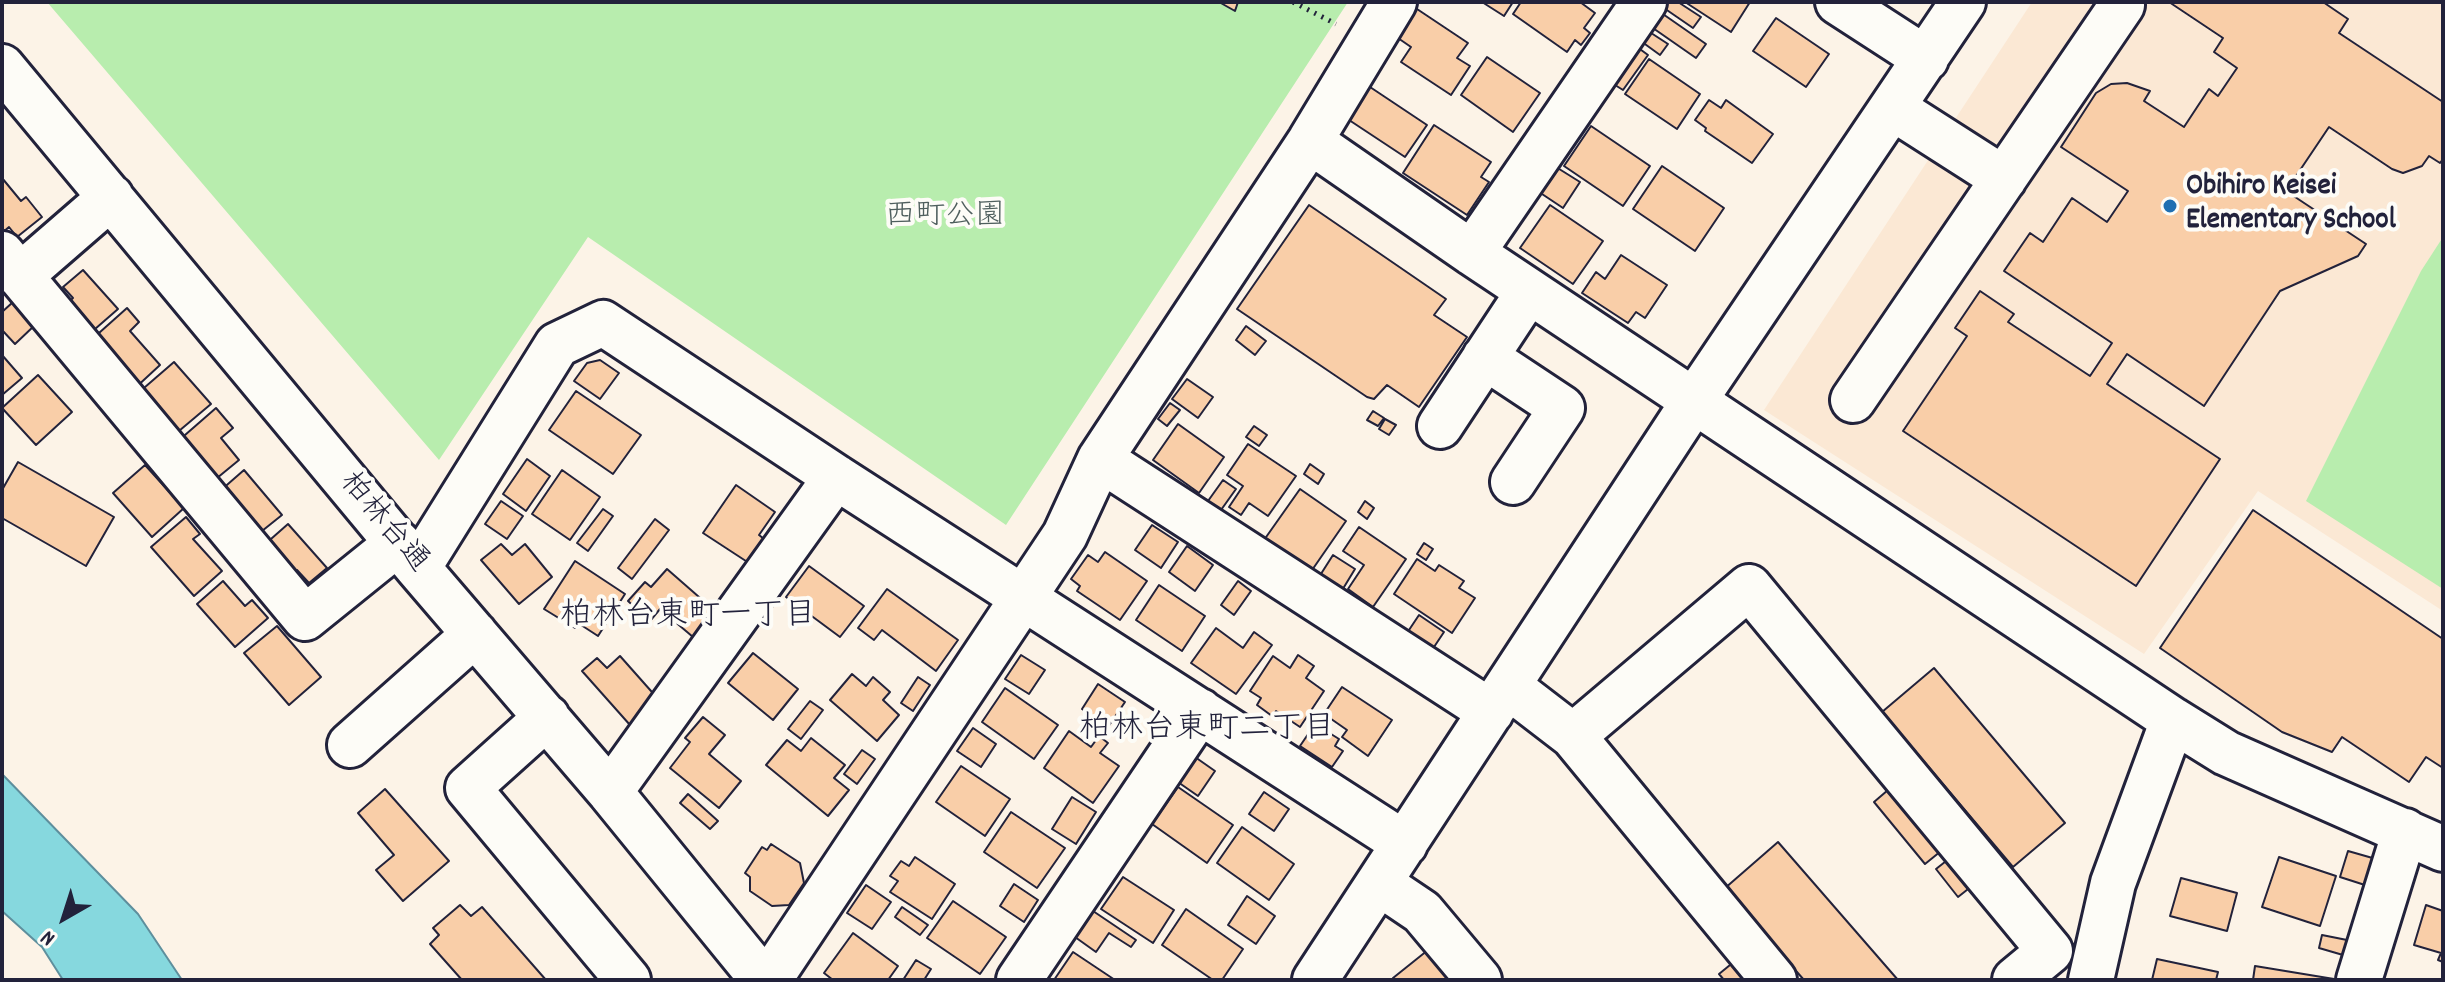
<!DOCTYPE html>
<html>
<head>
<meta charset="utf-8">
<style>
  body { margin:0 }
  #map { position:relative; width:2445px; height:982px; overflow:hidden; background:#fcf3e7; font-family:Dekko,sans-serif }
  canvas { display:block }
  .frame { position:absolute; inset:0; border:4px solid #22223b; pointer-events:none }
  .north { position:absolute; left:24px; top:878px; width:80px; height:80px; -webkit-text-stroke:6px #fdfcf7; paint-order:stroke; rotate:219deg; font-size:22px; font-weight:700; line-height:32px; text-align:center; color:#22223b }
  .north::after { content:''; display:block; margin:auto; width:28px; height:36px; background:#22223b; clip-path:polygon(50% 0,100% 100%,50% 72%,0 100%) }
</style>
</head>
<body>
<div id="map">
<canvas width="2445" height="982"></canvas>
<div class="frame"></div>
<div class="north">N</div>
</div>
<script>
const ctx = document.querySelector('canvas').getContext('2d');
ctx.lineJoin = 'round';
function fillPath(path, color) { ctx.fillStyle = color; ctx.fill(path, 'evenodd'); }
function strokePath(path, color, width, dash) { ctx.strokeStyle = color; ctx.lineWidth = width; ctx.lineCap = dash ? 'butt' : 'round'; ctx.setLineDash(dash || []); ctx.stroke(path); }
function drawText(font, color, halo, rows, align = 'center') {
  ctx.font = font + ' Dekko,"Klee One",sans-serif'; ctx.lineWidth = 8; ctx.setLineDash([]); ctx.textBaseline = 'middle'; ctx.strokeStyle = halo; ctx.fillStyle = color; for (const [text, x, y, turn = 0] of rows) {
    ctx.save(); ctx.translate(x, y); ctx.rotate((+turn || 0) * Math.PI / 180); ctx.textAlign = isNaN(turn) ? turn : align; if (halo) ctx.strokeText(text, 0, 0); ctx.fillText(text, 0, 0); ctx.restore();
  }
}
fillPath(new Path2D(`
  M2032,2H2443V611L2258,491L2144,654L1764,410Z`), '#fbe8d4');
fillPath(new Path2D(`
  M47,2H1348L1006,525L588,237L439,460Z
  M2443,237V589L2306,501L2421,271Z`), '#b8edae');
const water = new Path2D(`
  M2,774L138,914L182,980H63L42,947L2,911Z`);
fillPath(water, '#86d8de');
strokePath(water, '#5e8f9d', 2);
const building = new Path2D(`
  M1219,2H1238L1235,11Z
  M1482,2H1513L1504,16Z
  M1521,2H1580L1595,13L1584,28L1590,33L1581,45L1575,40L1567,52L1513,14Z
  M1663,2H1678L1701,17L1693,28L1661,6Z
  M1685,2H1750L1731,32Z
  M2169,2H2323L2348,19L2339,33L2443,102V159L2440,163L2429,156L2422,166L2403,173L2392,169L2329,127L2286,191L2366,244L2358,256L2280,291L2204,406L2127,354L2107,384L2220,459L2136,586L1903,431L1967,336L1955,328L1980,291L2014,314L2008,322L2090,376L2112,343L2004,271L2030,233L2043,242L2072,198L2107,222L2128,191L2061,147L2096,93L2111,84L2127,83L2150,91L2144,101L2184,127L2209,89L2218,96L2237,68L2214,52L2223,38Z
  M1414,7L1468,43L1457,58L1470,66L1451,95L1401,62L1411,47L1395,36Z
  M1660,12L1706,44L1696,58L1650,26Z
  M1776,18L1829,54L1806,87L1753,51Z
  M1645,29L1668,44L1660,55L1638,39Z
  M1633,44L1648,55L1623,90L1607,80Z
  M1487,57L1540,93L1513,132L1461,95Z
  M1649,59L1700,94L1677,129L1625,94Z
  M1367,85L1427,125L1405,157L1346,118Z
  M1709,100L1721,108L1726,100L1773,134L1752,163L1705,131L1706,128L1695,120Z
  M1434,125L1491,162L1481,177L1489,182L1467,215L1403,173Z
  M1591,126L1650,166L1623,206L1564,166Z
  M1662,166L1724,208L1695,251L1633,209Z
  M1556,167L1580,182L1563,208L1539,192Z
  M2,178L21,201L26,197L42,217L17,237L9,227L2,233Z
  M1309,205L1446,299L1434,315L1467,337L1419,407L1387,385L1374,399L1367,397L1237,309Z
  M1550,205L1603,241L1573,284L1520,248Z
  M1621,255L1667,285L1645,318L1636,312L1628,323L1582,293L1596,272L1605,279Z
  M83,270L118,309L87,336L62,308L73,298L63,287Z
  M13,302L35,325L15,344L2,330V312Z
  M127,308L139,322L130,331L160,365L133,390L90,341Z
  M1246,326L1266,341L1255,355L1236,340Z
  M2,355L22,378L2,395Z
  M600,360L619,373L600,399L574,381L587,363Z
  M174,362L211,404L173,436L137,394Z
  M38,375L72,412L36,445L2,408Z
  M1187,379L1213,397L1198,418L1172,399Z
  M576,391L641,435L613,474L549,430Z
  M1170,403L1180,410L1167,426L1158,419Z
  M216,408L233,428L221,438L239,460L211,483L177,442Z
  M1373,411L1384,418L1378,426L1367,420Z
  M1385,419L1396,425L1389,435L1379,429Z
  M1178,424L1224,457L1199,493L1153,460Z
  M1254,426L1267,435L1259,446L1246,437Z
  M1248,444L1296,476L1268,516L1249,503L1241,515L1229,507L1243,486L1227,475Z
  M527,459L550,476L526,511L503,494Z
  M18,462L114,517L86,566L2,518V490Z
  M1310,464L1324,474L1318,484L1304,474Z
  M145,465L184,508L152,537L113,493Z
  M244,470L282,515L257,535L220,491Z
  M562,470L600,497L570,540L532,514Z
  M1223,480L1236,489L1221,510L1208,501Z
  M736,485L775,512L759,535L768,542L752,565L703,533Z
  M1300,489L1346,521L1310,573L1264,540Z
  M501,501L523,516L507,539L485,524Z
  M1365,501L1374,508L1367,519L1358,512Z
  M603,509L613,516L588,551L577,543Z
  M2253,510L2443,639V768L2426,757L2409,782L2342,737L2332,752L2282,732L2160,648Z
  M186,517L200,534L193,539L222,571L194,596L151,547Z
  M655,519L669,530L632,579L618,568Z
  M288,524L327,568L309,583L297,570L290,576L263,546Z
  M1152,525L1178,542L1161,568L1135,550Z
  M1359,527L1406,559L1373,607L1348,589L1364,565L1343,551Z
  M1424,543L1433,549L1426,560L1417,554Z
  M501,544L512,555L525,544L552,577L519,604L481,560Z
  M1187,546L1213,565L1195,591L1169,572Z
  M1105,552L1147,581L1120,620L1077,591L1080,586L1071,579L1088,555L1098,562Z
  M1333,555L1355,569L1341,592L1319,577Z
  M1417,559L1435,571L1439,565L1464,581L1459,588L1475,598L1452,633L1394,594Z
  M575,561L625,594L598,636L578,623L575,628L544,609Z
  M809,566L864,606L840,637L786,597Z
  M667,569L715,611L693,637L660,609L650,621L628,601L645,582L651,587Z
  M223,581L245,606L252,600L268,618L235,647L197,604Z
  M1238,581L1251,591L1234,615L1221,605Z
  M1159,585L1205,616L1182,651L1136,620Z
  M887,589L958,640L936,671L882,630L874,640L858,628Z
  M1419,615L1444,632L1432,650L1407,633Z
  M277,626L321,677L289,705L244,653Z
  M1216,628L1243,648L1254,632L1272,645L1236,694L1191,663Z
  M753,653L798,689L773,720L728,683Z
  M1021,655L1045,670L1029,694L1005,679Z
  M1298,655L1314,666L1306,678L1324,691L1300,727L1276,711L1272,716L1257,705L1261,698L1250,691L1273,656L1290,668Z
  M620,656L659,700L630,725L582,671L597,658L607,668Z
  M1934,668L2065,823L2013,867L1882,712Z
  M852,674L866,686L873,677L890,692L883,700L899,715L877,741L830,700Z
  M918,677L930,685L913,711L901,703Z
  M1098,684L1125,702L1108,727L1082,709Z
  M1342,687L1392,720L1368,756L1342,737L1347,730L1324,714Z
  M1005,688L1058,725L1034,759L982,722Z
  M810,701L823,710L801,739L788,729Z
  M703,717L725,735L709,754L741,781L719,808L670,768L690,742L685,738Z
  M1315,724L1339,739L1335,746L1343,751L1332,767L1300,746Z
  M973,728L996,744L981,767L957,751Z
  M1069,731L1091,747L1099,736L1108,743L1100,753L1119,766L1093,803L1044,768Z
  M811,738L845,765L834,778L849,790L828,816L766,765L787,740L801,751Z
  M862,750L875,759L857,784L844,774Z
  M1195,757L1215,771L1198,796L1175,780Z
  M961,766L1010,799L985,836L936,802Z
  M1895,784L1946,847L1925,864L1874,802Z
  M1178,787L1233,825L1207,863L1152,824Z
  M385,789L449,861L403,901L376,870L394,855L358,813Z
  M1264,792L1289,809L1274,831L1249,814Z
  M688,794L718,821L710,829L680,803Z
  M1072,797L1096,812L1076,844L1052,829Z
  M1011,812L1065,848L1037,888L984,852Z
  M1242,827L1294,864L1269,900L1217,863Z
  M1778,842L1898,980H1804L1724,889Z
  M771,844L800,863L804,883L789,905L772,906L750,891V877L745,873L762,847L767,850Z
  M2348,851L2376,859L2368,886L2340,877Z
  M1955,854L1977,882L1958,897L1936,869Z
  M915,857L955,884L932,919L890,892L898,881L890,876L901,861L909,866Z
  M2279,857L2336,876L2320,926L2262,907Z
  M1123,877L1174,910L1153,943L1101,909Z
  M2181,878L2237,893L2227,931L2170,916Z
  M1014,884L1038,900L1024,922L1000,906Z
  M866,885L891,902L872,929L847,913Z
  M1247,896L1275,916L1256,944L1228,925Z
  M953,901L1006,937L980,974L927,938Z
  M460,905L471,916L482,907L546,980H462L430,944L439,935L433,928Z
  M2426,905L2443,911V962L2438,960L2441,953L2414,945Z
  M902,907L928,925L920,935L895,917Z
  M1186,909L1243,949L1222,980H1213L1162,945Z
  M1093,911L1136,940L1131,947L1109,933L1096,952L1075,937Z
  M853,933L898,966L888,980H833L824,973Z
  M2322,935L2347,940L2343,955L2319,948Z
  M1438,942L1468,980H1395L1393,978Z
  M1073,952L1115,980H1054Z
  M1741,956L1760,980H1724L1719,974Z
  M2157,959L2218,972L2216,980H2152Z
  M916,960L931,969L924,980H903Z
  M2255,966L2334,979V980H2253Z`);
fillPath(building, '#f9cea8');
strokePath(building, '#22223b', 2);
const minor = new Path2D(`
  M1838,2L1926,59
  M2,67L418,568L610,792L763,980
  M1893,108L2004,179
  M1310,141L1472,253L2173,720L2226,753L2443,849
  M1472,253L1644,2
  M2,254L305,618L398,543
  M20,276L111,197
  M1485,357L1562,408L1513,482
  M1853,400L2122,5
  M1440,426L1529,291
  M1100,459L1491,712
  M418,568L557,345L603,323L836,477L1405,844
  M1508,686L1573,736
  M547,717L468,788L628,980
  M350,745L475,634
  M610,792L836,477
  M1379,883L1422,912L1479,980
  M769,980L1065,535L1100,459L1310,141L1394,2
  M1019,980L1200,711
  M1315,980L1694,401L1963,2
  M1774,980L1573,736L1749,587L2050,951L2015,980
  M2091,980L2113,883L2173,720
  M2359,980L2405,831`);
strokePath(minor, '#22223b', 50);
strokePath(new Path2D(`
  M1293,2L1336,24`), '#22223b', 5, [2, 6]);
strokePath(minor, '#fdfcf7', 44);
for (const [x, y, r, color] of [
  [2170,206,8,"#1f6fb2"]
]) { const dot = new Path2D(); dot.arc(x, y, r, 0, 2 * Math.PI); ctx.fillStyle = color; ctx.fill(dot); strokePath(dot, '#fdfcf7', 3); }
drawText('bold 30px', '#22223b', '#fdfcf7', [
  ["Obihiro Keisei",2186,189],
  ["Elementary School",2186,223]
], 'left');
drawText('30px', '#4f5f5e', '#fdfcf7', [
  ["西町公園",945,219]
]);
drawText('30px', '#22223b', '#fdfcf7', [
  ["柏林台通",382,524,50]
]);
drawText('32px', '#22223b', '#fdfcf7', [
  ["柏林台東町一丁目",688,619],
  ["柏林台東町二丁目",1207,732]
]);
</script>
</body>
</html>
